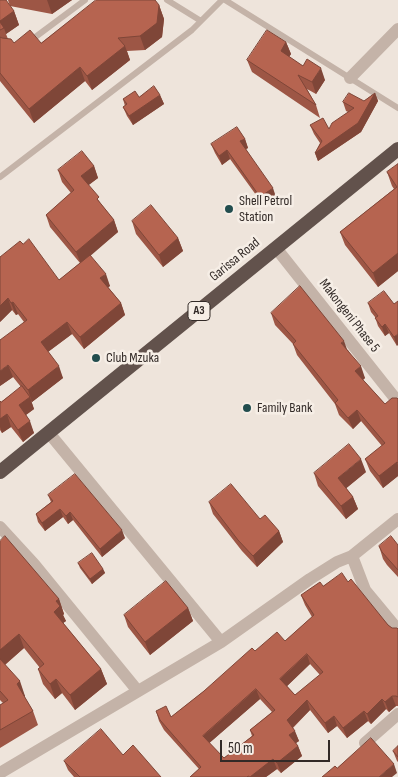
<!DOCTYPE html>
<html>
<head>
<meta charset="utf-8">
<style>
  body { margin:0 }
  #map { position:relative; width:398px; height:777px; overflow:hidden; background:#eee4db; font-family:"Sofia Sans Condensed",sans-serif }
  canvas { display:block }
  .scale { position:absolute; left:220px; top:740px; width:110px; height:22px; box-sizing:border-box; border:2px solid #322a27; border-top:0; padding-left:6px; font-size:15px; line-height:18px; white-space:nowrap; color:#322a27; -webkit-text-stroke:4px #f6eee6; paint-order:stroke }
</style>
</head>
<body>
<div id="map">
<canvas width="398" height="777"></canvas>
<div class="scale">50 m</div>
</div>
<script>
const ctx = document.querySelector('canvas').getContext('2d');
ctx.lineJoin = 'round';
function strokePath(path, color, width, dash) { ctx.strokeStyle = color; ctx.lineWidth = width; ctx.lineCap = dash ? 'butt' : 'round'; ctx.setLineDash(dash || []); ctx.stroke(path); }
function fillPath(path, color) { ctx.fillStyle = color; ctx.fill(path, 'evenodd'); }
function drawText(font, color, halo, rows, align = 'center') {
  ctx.font = font + ' "Sofia Sans Condensed",sans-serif'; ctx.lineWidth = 5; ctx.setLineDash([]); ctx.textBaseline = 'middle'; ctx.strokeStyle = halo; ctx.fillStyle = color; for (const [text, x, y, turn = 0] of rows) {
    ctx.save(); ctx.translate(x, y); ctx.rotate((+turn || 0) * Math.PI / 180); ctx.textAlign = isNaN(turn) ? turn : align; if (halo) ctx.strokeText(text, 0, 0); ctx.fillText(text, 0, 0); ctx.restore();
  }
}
strokePath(new Path2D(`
  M167,0L201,21
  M225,0L398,108
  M30,41L85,0
  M0,177L192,30L222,0`), '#c4b3a8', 6);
strokePath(new Path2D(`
  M350,78L398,29
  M276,248L398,402
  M49,433L221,642
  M0,527L34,564L137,690
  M352,556L365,590L398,630
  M365,743L398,714
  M0,773L221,642L310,579L337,562L352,556L398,519`), '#c4b3a8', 12);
strokePath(new Path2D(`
  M0,472L398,149`), '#62524c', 14);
fillPath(new Path2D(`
  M0,0L14,11L19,25L6,34L8,39L14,43H41L159,5L164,19L162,37L145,50L127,51L130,60L92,90L85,81L34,123L0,81Z
  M8,0H72L52,14L10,6Z
  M286,42L291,54L289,57L325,80L316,94L307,89L316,105L320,118L252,72L247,60Z
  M375,93L378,101L361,132L318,161L315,153L320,143L314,134L310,125L329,129L348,112L346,111L343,102L364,101Z
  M160,95L164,104L133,125L127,116L123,107L125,106L123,99L139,97Z
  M245,139L248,148L246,149L276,197L264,206L230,159L222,165L215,153L211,144Z
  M398,164V271L378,287L345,245L340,232L394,189L392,186L387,172Z
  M94,166L98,178L88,185L101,204L114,220L118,232L90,255L110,286L108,287L121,303L125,315L84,349L72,334L48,352L63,378L32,402L31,401L34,409L26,415L34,433L23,442L11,427L2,433L0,430V401L1,402L21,387L13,377L0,386L24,322L18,314L16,315L12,310L0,322L23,244L59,280L80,263L50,227L46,215L71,193L62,182L58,170Z
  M132,221L178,238L183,251L163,267L136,234Z
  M368,303L394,304L397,346L389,333L385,336L378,326L375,317L371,312Z
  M271,313L348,350L365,378L363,380L385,404L398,399V476L383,488L370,471L365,459L382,446L361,421L353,429L339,415L335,404L297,355L293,344L275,325Z
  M366,472L346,488L353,497L358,509L346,519L318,486L314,473Z
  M48,495L125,538L102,557L73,520L68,524L63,517L45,531L38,522L36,514L51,502Z
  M209,502L260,519L279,531L283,542L257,567L242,551L213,514Z
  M0,541L59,599L64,614L63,615L66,621L63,623L101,669L107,684L75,710L62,693L55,699L43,684L38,669L40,668L24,648L5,665L25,696H24L33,711L38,725L0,748V705L3,703L0,700Z
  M398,545V577L387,565L383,559L379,546Z
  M78,563L103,569L105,573L92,584L80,568Z
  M348,582L388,625L392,628L398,629V706H396L389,712L386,709L371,724L368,721L347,738L337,726L328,733L310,710L293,728L299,741L296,743L298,746L302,756L281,773L277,769L266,777H190L199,769L164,730L159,721L156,711L171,717L255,651L285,641L312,617L305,605L301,595L323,586ZM310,664L320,675L295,695L287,686ZM260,699L272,712L250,730L252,736L224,758L209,743Z
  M188,608L193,621L150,655L128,627L124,615Z
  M398,746V762L397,761L393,751Z
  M123,755L161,777H74L68,770L64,761Z`), '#9d5645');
fillPath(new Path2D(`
  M47,0H72L52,14Z
  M159,5L164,19L162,37L145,50L140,36Z
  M14,11L19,25L6,34L4,28L2,29L0,21Z
  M286,42L291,54L285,63L281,51Z
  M125,46L130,60L92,90L87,76Z
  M80,67L85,81L34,123L29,109Z
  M321,68L325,80L316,94L312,82Z
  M375,93L378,101L361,132L318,161L315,153Z
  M160,95L164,104L133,125L129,116Z
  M245,139L248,148L244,150L240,141Z
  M227,150L230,159L222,165L219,156Z
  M94,166L98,178L85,188L81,176Z
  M273,188L276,197L264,206L260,197Z
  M114,220L118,232L81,264L76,252Z
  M178,238L183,251L163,267L159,255Z
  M398,253V271L378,287L373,273Z
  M106,274L110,286L105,290L100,278Z
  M8,298L12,310L0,322V306Z
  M13,302L18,314L16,315L11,303Z
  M121,303L125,315L84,349L80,337Z
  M67,322L72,334L45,354L41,342Z
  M385,324L389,333L385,336L382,327Z
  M398,334V345L397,346L394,337Z
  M344,341L348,352L341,343Z
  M8,365L13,377L0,386V371Z
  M59,366L63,378L32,402L28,390Z
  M361,366L365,378L359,383L355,371Z
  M30,397L34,409L23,417L19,405Z
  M357,410L361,421L353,429L348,418Z
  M7,414L11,427L2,433L0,427V419Z
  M30,421L34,433L23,442L18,430Z
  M361,459L366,472L343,491L338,478Z
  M397,462L398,465V476L383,488L379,476Z
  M353,497L358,509L346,519L341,506Z
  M60,509L63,517L45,531L42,523Z
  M70,512L73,520L68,524L66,516Z
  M122,530L125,538L102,557L100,549Z
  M279,531L283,542L257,567L253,556Z
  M103,569L105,573L92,584L90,579Z
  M59,599L64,614L63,615L66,621L59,626L54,612L56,601Z
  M188,608L193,621L150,655L145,642Z
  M19,634L24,648L1,668L0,666V650Z
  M307,654L310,664L284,689L280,679Z
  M101,669L107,684L75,710L70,695Z
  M56,679L62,693L55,699L50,684Z
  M20,681L25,696L22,698L17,684Z
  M256,689L260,699L206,746L203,736Z
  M392,696L396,706L389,712L385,702Z
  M382,699L386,709L371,724L367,714Z
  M307,700L310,710L290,730L287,720Z
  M364,711L368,721L347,738L343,728Z
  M334,716L337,726L328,733L325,723Z
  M295,731L299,741L293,745L289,735Z
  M298,746L302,756L281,773L277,763Z
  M273,759L277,769L266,777H250Z
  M394,764L397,773L392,777H379Z`), '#7f4638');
const building = new Path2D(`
  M0,0H6L14,11L0,21Z
  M96,0H155L159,5L157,23L140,36L118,38L125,46L87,76L80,67L29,109L0,73V37L2,38L11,39L14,43L30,30L41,43Z
  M0,22L4,28L0,30Z
  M267,30L286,42L281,51L303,66L307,59L321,68L312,82L298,75L316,105L247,60Z
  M154,86L160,95L129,116L123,107L127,104L123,99L135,91L139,97Z
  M349,93L364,101L375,93L358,123L315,153L322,141L310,125L323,118L329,129L332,123L354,108L343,102Z
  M237,127L245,139L240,141L273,188L260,197L227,150L219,156L211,144Z
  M82,151L94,166L81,176L99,197L97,199L114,220L76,252L46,215L74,190L58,170Z
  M398,164V253L373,273L340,232L397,187L387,172Z
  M151,205L178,238L159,255L132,221Z
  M29,239L59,280L90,255L106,274L100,278L121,303L80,337L67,322L41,342L59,366L28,390L8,365L0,371V340L27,320L13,302L11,303L8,298L0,306V257L20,241L23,244Z
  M300,286L344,341L341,343L361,366L355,371L385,404L392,398H397L398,399V463L397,462L379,476L365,459L385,443L357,410L348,418L335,403L338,400L293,344L296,341L271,313Z
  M384,291L394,304L398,301V334L394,337L385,324L382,327L375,318L378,316L368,303Z
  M22,386L30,397L19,405L30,421L18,430L7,414L0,419V401L1,402Z
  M349,444L361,459L338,478L353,497L341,506L314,473Z
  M75,474L122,530L100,549L70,512L66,516L60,509L42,523L36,514L53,501L48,495Z
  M231,484L260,519L265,515L279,531L253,556L238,540L209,502Z
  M5,536L59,599L56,601L60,606L54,612L101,669L70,695L56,679L50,684L38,669L44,664L19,634L0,650V541Z
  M391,536L398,545V570L382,552L379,546Z
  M92,553L103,569L90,579L78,563Z
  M342,573L348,582L351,579L388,625L392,628H397L398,629V697L396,696H392L385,702L382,699L367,714L364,711L343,728L334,716L325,723L307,700L287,720L295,731L289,735L298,746L277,763L273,759L250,777L248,776L247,777H190L201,767L160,720L156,711L166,706L171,717L204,691L252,648L255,651L277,632L285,641L314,615L301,595L320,582L323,586ZM307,654L323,672L295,695L280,679ZM256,689L275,710L250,730L254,735L224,758L203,736Z
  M166,581L188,608L145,642L124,615Z
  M0,659L20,681L17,684L33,711L0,730V705L8,700L0,691Z
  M101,729L123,755L133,745L161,777H80L64,761Z
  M371,738L394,764L379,777H322L335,766L337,768Z
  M398,746V757L393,751Z`);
fillPath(building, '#b66450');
strokePath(building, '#7f4638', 1);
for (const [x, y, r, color] of [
  [229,209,5,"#224d4e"],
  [96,358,5,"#224d4e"],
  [247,408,5,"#224d4e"]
]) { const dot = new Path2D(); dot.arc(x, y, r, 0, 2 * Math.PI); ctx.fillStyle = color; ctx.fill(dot); strokePath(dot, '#f6eee6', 2); }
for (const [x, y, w] of [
  [199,311,22]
]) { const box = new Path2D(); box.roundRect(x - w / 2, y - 9.5, w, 19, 4); ctx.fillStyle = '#f6eee6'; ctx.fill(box); strokePath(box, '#322a27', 1); }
drawText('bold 12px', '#322a27', null, [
  ["A3",199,311]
]);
drawText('14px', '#322a27', '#f6eee6', [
  ["Shell Petrol",239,201],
  ["Station",239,217],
  ["Club Mzuka",106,358],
  ["Family Bank",257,408]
], 'left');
drawText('14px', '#322a27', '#f6eee6', [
  ["Garissa Road",235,260,-39],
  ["Makongeni Phase 5",349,316,52]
]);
</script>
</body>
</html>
